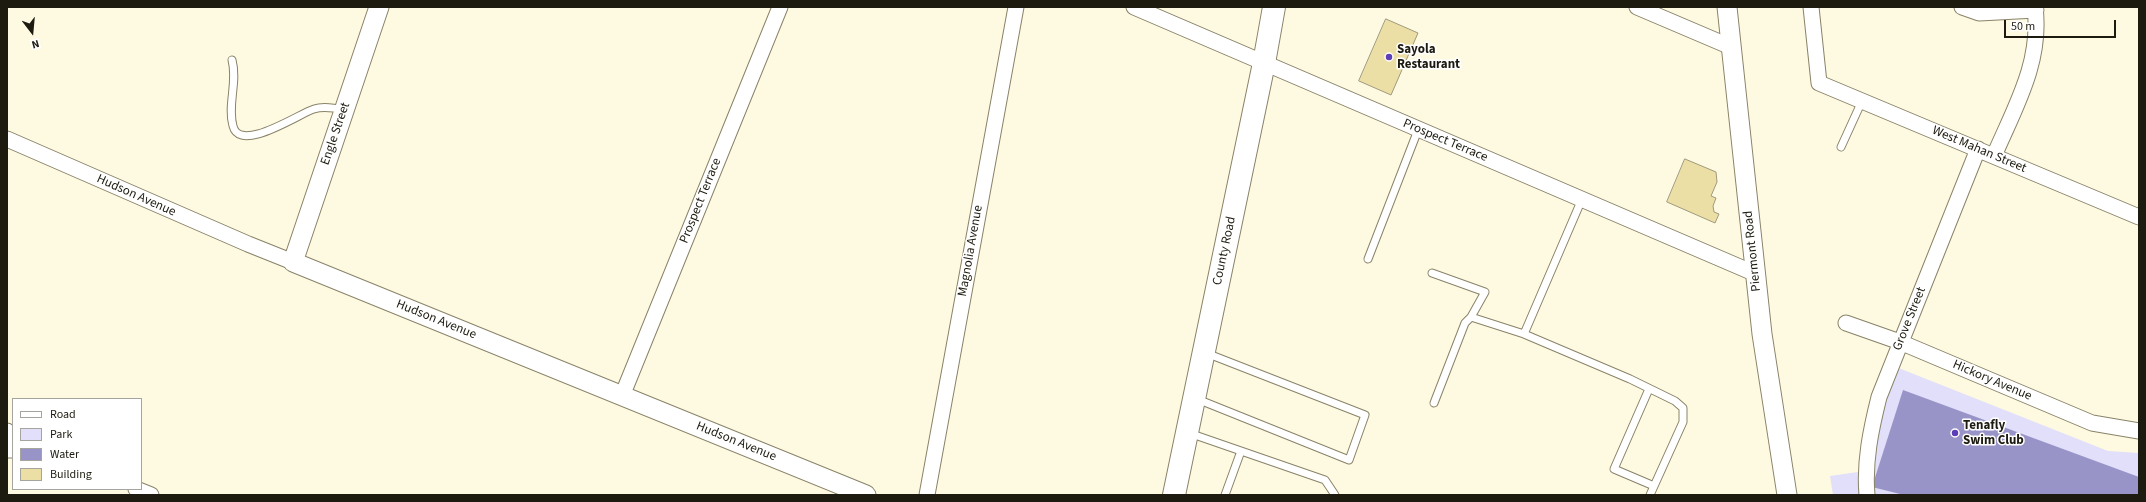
<!DOCTYPE html>
<html>
<head>
<meta charset="utf-8">
<style>
  body { margin:0 }
  #map { position:relative; width:2146px; height:502px; overflow:hidden; background:#fefae2; font-family:"Source Sans 3",sans-serif }
  canvas { display:block }
  .frame { position:absolute; inset:0; border:8px solid #1d1b10; pointer-events:none }
  .legend { position:absolute; left:12px; top:398px; width:130px; height:92px; box-sizing:border-box; background:#fff; border:1px solid #a5a49f; margin:0; padding:5px 7px; list-style:none; font-size:12px; color:#1d1b10 }
  .legend li { display:flex; align-items:center; gap:8px; height:20px }
  .legend b { width:20px; border:1px solid #a5a49f }
  .north { position:absolute; left:12px; top:12px; width:40px; height:40px; -webkit-text-stroke:3px #fff; paint-order:stroke; rotate:164deg; font-size:11px; font-weight:700; line-height:16px; text-align:center; color:#1d1b10 }
  .north::after { content:''; display:block; margin:auto; width:14px; height:18px; background:#1d1b10; clip-path:polygon(50% 0,100% 100%,50% 72%,0 100%) }
  .scale { position:absolute; left:2004px; top:20px; width:112px; height:18px; box-sizing:border-box; border:2px solid #1d1b10; border-top:0; padding-left:5px; font-size:12px; line-height:14px; white-space:nowrap; color:#1d1b10; -webkit-text-stroke:3px #fff; paint-order:stroke }
</style>
</head>
<body>
<div id="map">
<canvas width="2146" height="502"></canvas>
<div class="frame"></div>
<ul class="legend">
<li><b style="height:5px;background:#fff"></b>Road</li>
<li><b style="height:11px;background:#e1dff9"></b>Park</li>
<li><b style="height:11px;background:#9994c7"></b>Water</li>
<li><b style="height:11px;background:#ecdfa6"></b>Building</li>
</ul>
<div class="north">N</div>
<div class="scale">50 m</div>
</div>
<script>
const ctx = document.querySelector('canvas').getContext('2d');
ctx.lineJoin = 'round';
function fillPath(path, color) { ctx.fillStyle = color; ctx.fill(path, 'evenodd'); }
function strokePath(path, color, width, dash) { ctx.strokeStyle = color; ctx.lineWidth = width; ctx.lineCap = dash ? 'butt' : 'round'; ctx.setLineDash(dash || []); ctx.stroke(path); }
function drawText(font, color, halo, rows, align = 'center') {
  ctx.font = font + ' "Source Sans 3",sans-serif'; ctx.lineWidth = 3; ctx.setLineDash([]); ctx.textBaseline = 'middle'; ctx.strokeStyle = halo; ctx.fillStyle = color; for (const [text, x, y, turn = 0] of rows) {
    ctx.save(); ctx.translate(x, y); ctx.rotate((+turn || 0) * Math.PI / 180); ctx.textAlign = isNaN(turn) ? turn : align; if (halo) ctx.strokeText(text, 0, 0); ctx.fillText(text, 0, 0); ctx.restore();
  }
}
fillPath(new Path2D(`
  M1891,365L2108,451L2139,453V495H1833L1830,476L1858,472Z`), '#e1dff9');
fillPath(new Path2D(`
  M1903,390L2139,477V495H1904L1872,487Z`), '#9994c7');
const building = new Path2D(`
  M1386,19L1418,33L1391,95L1359,81Z
  M1685,159L1716,172L1717,182L1711,196L1716,198L1713,206L1714,212L1719,214L1715,223L1667,202Z`);
fillPath(building, '#ecdfa6');
strokePath(building, '#9f997d', 1);
const service = new Path2D(`
  M232,60C238,82 227,105 233,126C240,154 300,113 314,109C323,106 335,108 344,110
  M1841,147L1862,101
  M1582,199L1524,334L1630,379L1675,401L1683,408V422L1650,495
  M1368,259L1418,130
  M1432,273L1485,292L1471,317
  M1649,389L1614,469L1654,486
  M1197,399L1349,460L1365,415L1206,353
  M1434,403L1465,323L1471,317L1524,334
  M1189,433L1325,480L1335,495
  M1225,495L1241,451`);
const minor = new Path2D(`
  M1134,7L1756,274
  M1637,7L1731,47
  M1811,7L1819,83L2139,217
  M1962,7L1979,13L2036,10
  M7,139L248,244L293,262
  M1994,156C2015,107 2042,62 2035,7
  M1846,323L1900,342L2092,423L2139,431
  M622,396L780,7
  M7,431L13,438
  M7,450H13
  M136,489L151,495
  M927,495L1016,7
  M1867,495C1864,462 1871,429 1879,397L1978,149`);
const tertiary = new Path2D(`
  M379,7L293,262L866,495
  M1727,7L1762,334L1787,495`);
const primary = new Path2D(`
  M1174,495L1264,63L1274,7`);
strokePath(service, '#898368', 9);
strokePath(minor, '#898368', 17);
strokePath(tertiary, '#898368', 21);
strokePath(primary, '#898368', 24);
strokePath(service, '#fff', 7);
strokePath(minor, '#fff', 15);
strokePath(tertiary, '#fff', 19);
strokePath(primary, '#fff', 22);
for (const [x, y, r, color] of [
  [1389,57,4,"#5c3eb6"],
  [1955,433,4,"#5c3eb6"]
]) { const dot = new Path2D(); dot.arc(x, y, r, 0, 2 * Math.PI); ctx.fillStyle = color; ctx.fill(dot); strokePath(dot, '#fff', 1.5); }
drawText('bold 13px', '#1d1b10', '#fff', [
  ["Sayola",1397,50],
  ["Restaurant",1397,65],
  ["Tenafly",1963,426],
  ["Swim Club",1963,441]
], 'left');
drawText('13px', '#1d1b10', '#fff', [
  ["Engle Street",336,134,-71],
  ["Prospect Terrace",1445,141,23],
  ["West Mahan Street",1979,150,23],
  ["Hudson Avenue",136,196,24],
  ["Prospect Terrace",701,201,-68],
  ["Magnolia Avenue",971,251,-80],
  ["County Road",1225,251,-78],
  ["Piermont Road",1753,251,-96],
  ["Grove Street",1910,319,-68],
  ["Hudson Avenue",436,320,22],
  ["Hickory Avenue",1992,381,23],
  ["Hudson Avenue",736,442,22]
]);
</script>
</body>
</html>
